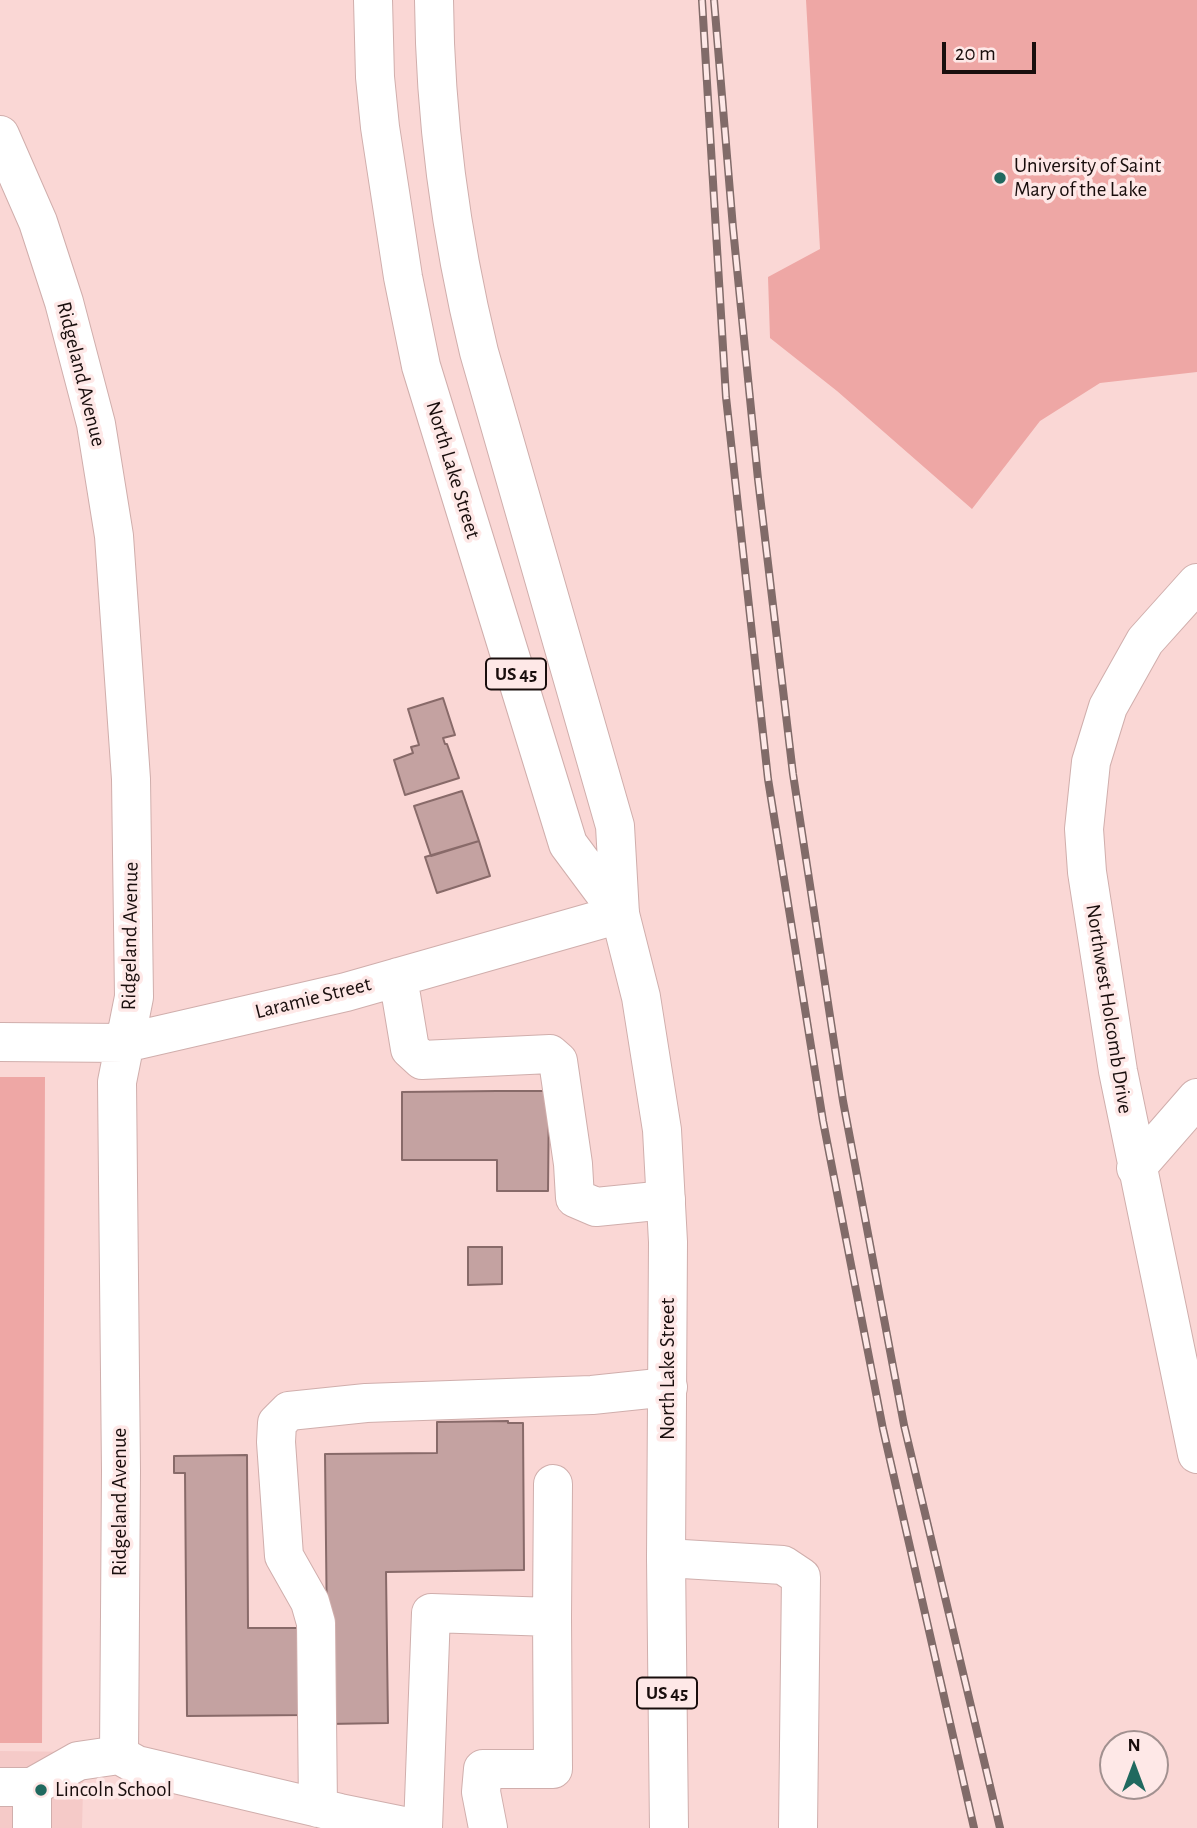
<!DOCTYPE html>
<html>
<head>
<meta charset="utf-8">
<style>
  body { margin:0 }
  #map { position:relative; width:1197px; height:1828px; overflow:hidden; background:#fad7d5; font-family:"Alegreya Sans",sans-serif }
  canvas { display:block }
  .north { position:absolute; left:1099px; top:1730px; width:70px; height:70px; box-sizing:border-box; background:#fee8e7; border:2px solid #a29190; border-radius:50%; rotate:0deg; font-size:19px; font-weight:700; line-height:28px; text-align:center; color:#190e0d }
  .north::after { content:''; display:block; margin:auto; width:24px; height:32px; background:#20695f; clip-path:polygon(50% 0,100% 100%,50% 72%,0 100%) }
  .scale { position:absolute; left:942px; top:42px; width:94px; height:32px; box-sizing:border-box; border:4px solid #190e0d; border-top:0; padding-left:9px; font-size:21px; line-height:24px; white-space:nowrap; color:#190e0d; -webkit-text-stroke:5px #fee8e7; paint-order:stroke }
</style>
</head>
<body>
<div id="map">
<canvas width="1197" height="1828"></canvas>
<div class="north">N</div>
<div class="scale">20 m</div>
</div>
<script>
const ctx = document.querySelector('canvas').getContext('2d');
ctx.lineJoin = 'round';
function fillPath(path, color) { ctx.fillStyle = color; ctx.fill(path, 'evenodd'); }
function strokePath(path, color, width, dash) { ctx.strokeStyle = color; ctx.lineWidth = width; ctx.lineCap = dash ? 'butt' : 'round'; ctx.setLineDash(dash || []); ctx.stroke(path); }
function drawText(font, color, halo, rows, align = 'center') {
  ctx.font = font + ' "Alegreya Sans",sans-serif'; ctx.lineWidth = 7; ctx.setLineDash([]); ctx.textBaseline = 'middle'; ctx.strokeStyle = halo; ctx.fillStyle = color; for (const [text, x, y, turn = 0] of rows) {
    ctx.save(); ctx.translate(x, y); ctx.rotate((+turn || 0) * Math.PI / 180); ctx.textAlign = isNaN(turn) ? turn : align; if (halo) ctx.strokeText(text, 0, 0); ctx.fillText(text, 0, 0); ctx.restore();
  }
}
fillPath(new Path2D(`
  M0,1751L84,1752L82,1828H0Z`), '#f5cac8');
fillPath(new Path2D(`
  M806,0H1197V372L1100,383L1040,421L972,509L837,391L770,338L768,277L820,249Z
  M0,1077H45L42,1743H0Z`), '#eea7a5');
const building = new Path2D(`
  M443,698L455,735L443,738L445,744H447L459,778L405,795L394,760L413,753L411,747L419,745L408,709Z
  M462,791L479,841L431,856L414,806Z
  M479,841L490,876L437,893L425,857Z
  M497,1091H549L548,1191H497V1160H402V1092Z
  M468,1247H502V1284L468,1285Z
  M508,1421V1423H523L524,1570L386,1572L388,1723L328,1724L325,1454L437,1453V1422Z
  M247,1455L248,1628H306V1715L187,1716L185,1473H174V1456Z`);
fillPath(building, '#c4a2a1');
strokePath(building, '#886a69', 2);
const minor = new Path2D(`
  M0,135L38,222L64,302L96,424L114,536L131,779L134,997L117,1082L121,1471L119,1755
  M1197,583L1145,641L1108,707L1091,762L1084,829L1087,872L1118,1071L1197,1454
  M398,977L410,1049L422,1060L550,1054L558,1061L573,1164L575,1198L596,1207L666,1200
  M0,1042L125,1043L346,992L620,914
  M1136,1168L1197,1098
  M666,1558L783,1565L801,1577L798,1828
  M552,1617L553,1484
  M119,1755L137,1765L340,1813L414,1828
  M0,1787H32L78,1761L119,1755
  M318,1808L316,1623L310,1602L284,1556L276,1442L277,1423L289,1411L366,1403L592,1395L668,1387
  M32,1828V1787
  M423,1828L431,1613L552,1617L553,1769H483L481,1792L488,1828`);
const major = new Path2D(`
  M373,0L375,77L380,127L403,277L421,366L568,844L620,914
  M434,0C435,119 451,237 479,352L615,826L620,914L641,997L662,1130L668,1242L666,1558L669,1828`);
strokePath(minor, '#d0aeac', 40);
strokePath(major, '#d0aeac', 40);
strokePath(minor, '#fff', 38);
strokePath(major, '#fff', 38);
const rail = new Path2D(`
  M702,0L726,397L768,779L823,1121L883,1429L974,1828
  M714,0L733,228L758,479L793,774L843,1101L904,1425L1000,1828`);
strokePath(rail, '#816b69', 8);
strokePath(rail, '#fee8e7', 5, [16]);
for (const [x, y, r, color] of [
  [1000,178,7,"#20695f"],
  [41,1790,7,"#20695f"]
]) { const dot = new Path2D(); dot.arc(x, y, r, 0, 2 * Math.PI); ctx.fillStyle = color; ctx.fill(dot); strokePath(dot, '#fee8e7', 2.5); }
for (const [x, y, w] of [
  [516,674,60],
  [667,1693,60]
]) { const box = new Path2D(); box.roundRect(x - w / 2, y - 15.5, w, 31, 5); ctx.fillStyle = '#fee8e7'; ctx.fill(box); strokePath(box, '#190e0d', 2); }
drawText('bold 19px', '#190e0d', null, [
  ["US 45",516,674],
  ["US 45",667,1693]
]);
drawText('21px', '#190e0d', '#fee8e7', [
  ["University of Saint",1014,166],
  ["Mary of the Lake",1014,190],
  ["Lincoln School",55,1790]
], 'left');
drawText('21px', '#190e0d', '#fee8e7', [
  ["Ridgeland Avenue",81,374,76],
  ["North Lake Street",453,470,73],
  ["Ridgeland Avenue",130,936,-89],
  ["Laramie Street",313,998,-14],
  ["Northwest Holcomb Drive",1109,1009,81],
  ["North Lake Street",668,1369,-90],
  ["Ridgeland Avenue",120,1502,-90]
]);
</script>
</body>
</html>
